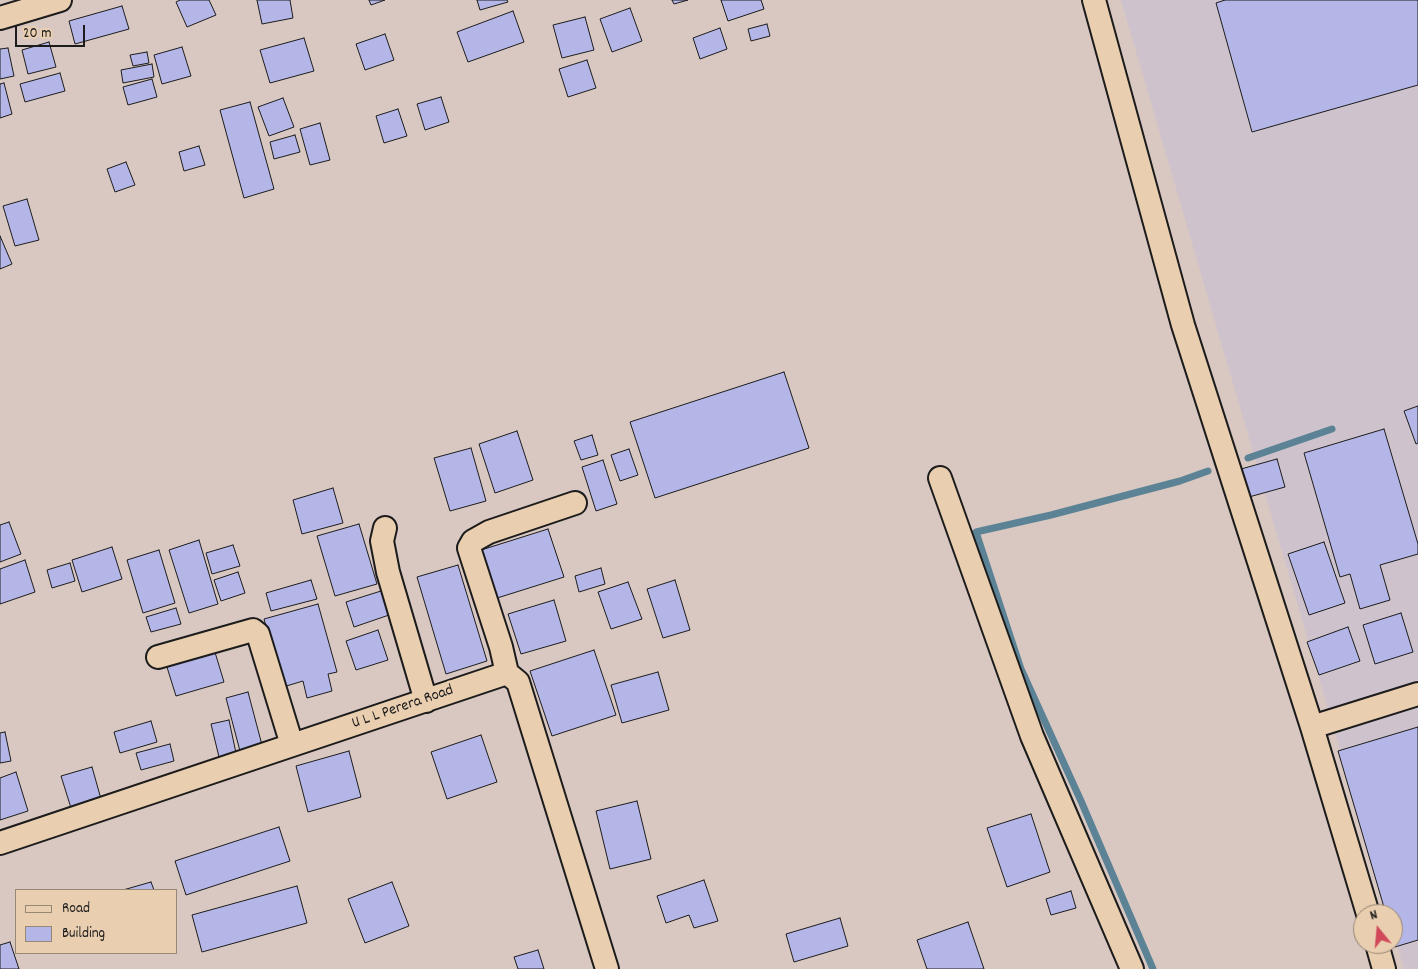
<!DOCTYPE html>
<style>
body{margin:0}
#map{position:relative;width:1418px;height:969px;overflow:hidden;background:#d9c7c1;font-family:Dekko,sans-serif}
canvas{display:block}
.legend{position:absolute;left:15px;top:889px;width:162px;height:65px;box-sizing:border-box;background:#e9ceb0;border:1px solid #978775;margin:0;padding:6px 9px;list-style:none;font-size:15px;color:#1c1c1c}
.legend li{display:flex;align-items:center;gap:10px;height:25px}
.legend b{width:25px;border:1px solid #978775}
.north{position:absolute;left:1353px;top:904px;width:50px;height:50px;box-sizing:border-box;background:#e9ceb0;border:1px solid #978775;border-radius:50%;rotate:343deg;font-size:14px;font-weight:700;line-height:20px;text-align:center;color:#1c1c1c}
.north::after{content:'';display:block;margin:auto;width:18px;height:22px;background:#d1495b;clip-path:polygon(50% 0,100% 100%,50% 72%,0 100%)}
.scale{position:absolute;left:15px;top:25px;width:70px;height:22px;box-sizing:border-box;border:2px solid #1c1c1c;border-top:0;padding-left:6px;font-size:15px;line-height:18px;white-space:nowrap;color:#1c1c1c;-webkit-text-stroke:4px #e9ceb0;paint-order:stroke}
</style>
<div id="map">
<canvas width="1418" height="969"></canvas>
<ul class="legend">
<li><b style="height:6px;background:#e9ceb0"></b>Road</li>
<li><b style="height:14px;background:#b5b6e8"></b>Building</li>
</ul>
<div class="north">N</div>
<div class="scale">20 m</div>
</div>
<script>
const context = document.querySelector('canvas').getContext('2d');
context.lineJoin = 'round';
function fillPath(path, color) {
  context.fillStyle = color;
  context.fill(path, 'evenodd');
}
function toPath(rows) {
  const path = new Path2D();
  for (const r of rows) {
    path.moveTo(r[0], r[1]);
    for (let i = 2; i < r.length; i += 2) path.lineTo(r[i], r[i + 1]);
  }
  return path;
}
function trace(path, color, width, dash) {
  context.strokeStyle = color;
  context.lineWidth = width;
  context.lineCap = dash ? 'butt' : 'round';
  context.setLineDash(dash || []);
  context.stroke(path);
}
function write(font, color, halo, rows, align = 'center') {
  context.font = font + ' Dekko,sans-serif';
  context.lineWidth = 5;
  context.setLineDash([]);
  context.textBaseline = 'middle';
  context.strokeStyle = halo;
  context.fillStyle = color;
  for (const [text, x, y, turn = 0] of rows) {
    context.save();
    context.translate(x, y);
    context.rotate((+turn || 0) * Math.PI / 180);
    context.textAlign = isNaN(turn) ? turn : align;
    if (halo) context.strokeText(text, 0, 0);
    context.fillText(text, 0, 0);
    context.restore();
  }
}
fillPath(toPath([
 [1121,0,1418,0,1418,969,1404,969,1393,931,1393,914,1388,914]
]), '#cec2cd');
trace(toPath([
 [1248,458,1332,429],
 [1153,969,1081,801,1021,669,976,532,1051,515,1180,481,1208,471]
]), '#5b8395', 7);
const building = toPath([
 [180,0,209,0,216,15,187,27,176,2,180,0],
 [257,0,290,0,293,18,262,24,257,0],
 [369,0,385,0,371,5,369,0],
 [477,0,507,0,508,2,480,10,477,0],
 [672,0,688,0,674,4,672,0],
 [721,0,761,0,764,9,728,21,721,0],
 [1225,0,1418,0,1418,85,1252,132,1216,3,1225,0],
 [122,6,129,29,75,44,69,21,122,6],
 [630,8,642,41,612,52,600,19,630,8],
 [513,11,524,42,468,62,457,32,513,11],
 [585,17,594,50,562,58,553,25,585,17],
 [767,24,770,36,751,41,748,29,767,24],
 [720,28,727,49,700,59,693,38,720,28],
 [385,34,394,60,365,70,356,44,385,34],
 [304,38,314,71,270,83,260,50,304,38],
 [49,42,56,67,28,74,22,50,49,42],
 [182,47,191,76,162,84,154,55,182,47],
 [8,48,14,76,0,79,0,49,8,48],
 [147,52,149,63,133,66,130,55,147,52],
 [587,60,596,88,568,97,559,69,587,60],
 [152,64,154,77,123,83,121,70,152,64],
 [60,73,65,91,25,102,20,84,60,73],
 [152,79,157,97,128,105,123,87,152,79],
 [4,83,12,114,0,118,0,84,4,83],
 [441,97,449,122,425,130,417,104,441,97],
 [283,98,294,127,269,136,258,107,283,98],
 [250,102,274,189,244,198,220,110,250,102],
 [398,109,407,136,384,143,376,116,398,109],
 [320,123,330,160,310,165,300,129,320,123],
 [295,135,300,152,274,159,270,142,295,135],
 [199,146,205,165,184,171,179,152,199,146],
 [126,162,135,185,115,192,107,169,126,162],
 [27,199,39,240,15,246,3,206,27,199],
 [0,236,12,264,0,269,0,236],
 [784,372,809,448,655,498,630,422,784,372],
 [1418,406,1418,443,1416,444,1404,411,1418,406],
 [1384,429,1418,544,1418,554,1380,565,1390,600,1360,609,1350,574,1340,577,1304,453,1384,429],
 [517,431,533,480,495,493,479,444,517,431],
 [592,435,598,455,581,460,574,441,592,435],
 [471,448,486,501,450,511,434,458,471,448],
 [629,449,638,475,620,481,611,455,629,449],
 [1277,459,1285,487,1249,497,1241,469,1277,459],
 [603,460,617,504,596,511,582,467,603,460],
 [333,488,343,523,302,534,293,500,333,488],
 [9,522,21,554,0,562,0,525,9,522],
 [359,524,377,584,335,596,317,536,359,524],
 [548,529,564,577,494,599,478,551,548,529],
 [199,540,218,604,189,613,169,550,199,540],
 [1324,542,1345,603,1309,615,1288,554,1324,542],
 [233,545,240,566,212,574,206,553,233,545],
 [112,547,122,579,82,592,72,560,112,547],
 [159,550,175,603,143,613,127,560,159,550],
 [25,560,35,592,0,604,0,569,25,560],
 [70,563,75,581,52,588,47,570,70,563],
 [458,565,487,661,446,674,417,577,458,565],
 [601,568,605,584,579,592,575,576,601,568],
 [238,572,245,593,221,601,214,580,238,572],
 [311,580,317,599,271,611,266,593,311,580],
 [675,580,690,630,663,638,647,589,675,580],
 [628,582,642,619,611,629,598,592,628,582],
 [381,591,389,615,354,627,346,602,381,591],
 [554,600,566,641,521,654,508,614,554,600],
 [318,604,337,672,328,674,332,691,307,698,303,681,283,687,264,619,318,604],
 [176,608,181,624,151,632,146,617,176,608],
 [1401,613,1413,652,1375,664,1363,625,1401,613],
 [1348,627,1360,661,1319,675,1307,642,1348,627],
 [378,630,388,660,356,670,346,641,378,630],
 [214,649,224,682,176,696,166,664,214,649],
 [594,650,616,715,552,736,530,671,594,650],
 [658,672,669,710,622,723,611,685,658,672],
 [248,692,262,745,240,751,226,698,248,692],
 [229,720,236,753,219,757,211,724,229,720],
 [151,721,157,742,120,753,114,732,151,721],
 [1418,727,1418,940,1395,947,1393,939,1393,914,1386,914,1338,751,1418,727],
 [5,732,11,761,0,763,0,733,5,732],
 [481,735,497,782,447,799,431,752,481,735],
 [170,744,174,761,141,770,136,753,170,744],
 [349,751,361,797,308,812,296,766,349,751],
 [92,767,101,799,71,808,61,776,92,767],
 [16,772,28,811,0,820,0,778,16,772],
 [637,801,651,859,610,869,596,811,637,801],
 [1031,814,1050,872,1007,887,987,828,1031,814],
 [279,827,290,861,186,895,175,861,279,827],
 [704,880,718,921,694,928,689,915,666,923,657,896,704,880],
 [151,882,154,890,123,890,151,882],
 [392,882,409,926,365,943,348,899,392,882],
 [297,886,307,923,202,952,192,915,297,886],
 [1071,891,1076,908,1051,915,1046,899,1071,891],
 [840,918,848,946,794,962,786,934,840,918],
 [968,922,984,969,927,969,917,940,968,922],
 [10,942,19,969,0,969,0,945,10,942],
 [538,950,544,969,518,969,514,957,538,950]
]);
fillPath(building, '#b5b6e8');
trace(building, '#1c1c1c', 1);
const minor = toPath([
 [1094,0,1183,325,1312,727,1368,914],
 [0,18,60,0],
 [940,478,1032,736,1132,969],
 [385,528,382,541,388,572,426,701],
 [158,657,253,630,258,634,292,745],
 [507,673,501,647,469,548,473,541,489,532,575,503],
 [1312,727,1418,694],
 [0,843,507,673,518,682,607,969],
 [1377,944,1384,969]
]);
trace(minor, '#1c1c1c', 26);
trace(minor, '#e9ceb0', 22);
write('16px', '#1c1c1c', '#e9ceb0', [
 ["U L L Perera Road",403,708,-19]
]);
</script>
